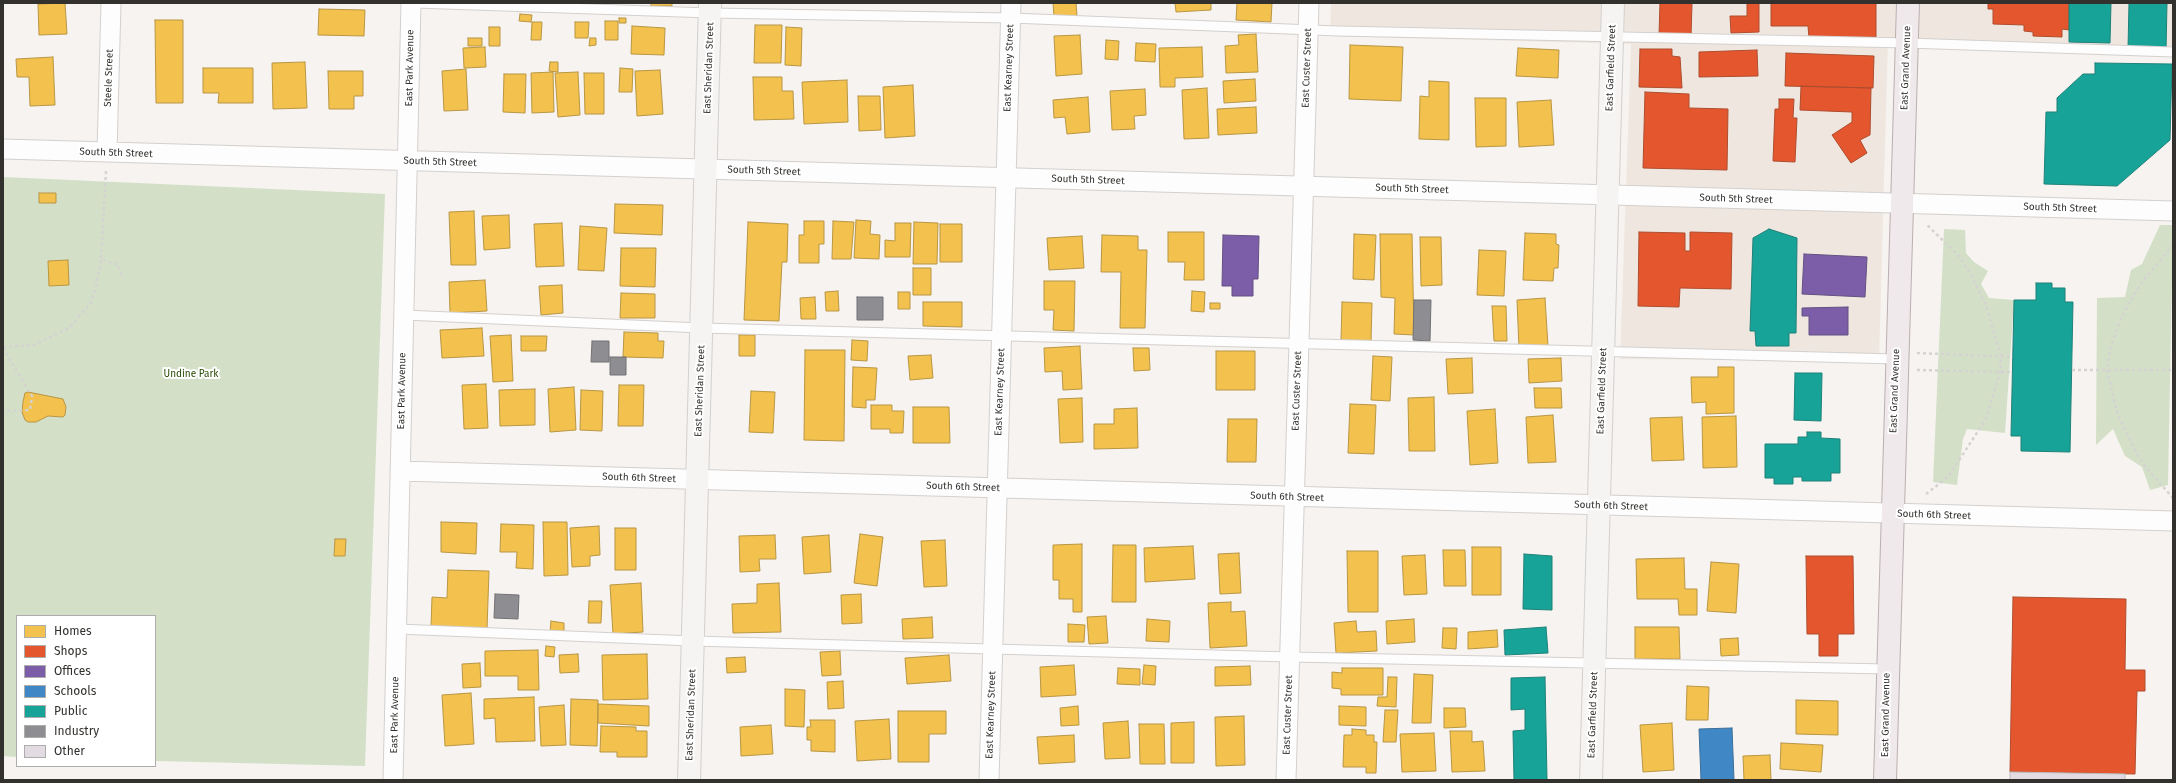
<!DOCTYPE html>
<style>
body{margin:0}
#map{position:relative;width:2176px;height:783px;overflow:hidden;background:#f6f3f0;font-family:"Fira Sans",sans-serif}
canvas{display:block}
.frame{position:absolute;inset:0;border:4px solid #33312e;pointer-events:none}
.legend{position:absolute;left:16px;top:615px;width:140px;height:152px;box-sizing:border-box;background:#fff;border:1px solid #adadab;margin:0;padding:5px 7px;list-style:none;font-size:12px;color:#33312e}
.legend li{display:flex;align-items:center;gap:8px;height:20px}
.legend b{width:20px;border:1px solid #adadab}
</style>
<div id="map">
<canvas width="2176" height="783"></canvas>
<div class="frame"></div>
<ul class="legend">
<li><b style="height:11px;background:#f2c14e"></b>Homes</li>
<li><b style="height:11px;background:#e4572e"></b>Shops</li>
<li><b style="height:11px;background:#7b5ea7"></b>Offices</li>
<li><b style="height:11px;background:#3f88c5"></b>Schools</li>
<li><b style="height:11px;background:#17a398"></b>Public</li>
<li><b style="height:11px;background:#8d8d92"></b>Industry</li>
<li><b style="height:11px;background:#e2dce2"></b>Other</li>
</ul>
</div>
<script>
const context = document.querySelector('canvas').getContext('2d');
context.lineJoin = 'round';
function fillPath(path, color) {
  context.fillStyle = color;
  context.fill(path, 'evenodd');
}
function toPath(rows) {
  const path = new Path2D();
  for (const r of rows) {
    path.moveTo(r[0], r[1]);
    for (let i = 2; i < r.length; i += 2) path.lineTo(r[i], r[i + 1]);
  }
  return path;
}
function trace(path, color, width, dash) {
  context.strokeStyle = color;
  context.lineWidth = width;
  context.lineCap = dash ? 'butt' : 'round';
  context.setLineDash(dash || []);
  context.stroke(path);
}
function write(font, color, halo, rows, align = 'center') {
  context.font = font + ' "Fira Sans",sans-serif';
  context.lineWidth = 4;
  context.setLineDash([]);
  context.textBaseline = 'middle';
  context.strokeStyle = halo;
  context.fillStyle = color;
  for (const [text, x, y, turn = 0] of rows) {
    context.save();
    context.translate(x, y);
    context.rotate((+turn || 0) * Math.PI / 180);
    context.textAlign = isNaN(turn) ? turn : align;
    if (halo) context.strokeText(text, 0, 0);
    context.fillText(text, 0, 0);
    context.restore();
  }
}
fillPath(toPath([
 [1331,3,2173,3,2173,47,1888,39,1879,361,1620,359,1631,44,1330,36]
]), '#efe7df');
fillPath(toPath([
 [3,177,385,194,365,766,155,761,155,616,17,616,17,757,3,756],
 [2160,225,2173,225,2168,485,2150,490,2142,467,2125,456,2113,429,2096,445,2097,298,2125,297,2131,270,2142,264],
 [1944,229,1965,230,1966,253,1974,262,1988,271,1981,284,1989,298,2014,300,2005,433,1967,429,1963,439,1957,485,1933,482]
]), '#d3e0c7');
const homes = toPath([
 [65,3,67,34,39,35,38,4,65,3],
 [651,3,672,3,672,6,651,6,651,3],
 [1053,3,1076,3,1077,16,1054,17,1053,3],
 [1175,3,1211,3,1211,10,1176,12,1175,3],
 [1237,3,1272,3,1271,22,1236,20,1237,3],
 [319,9,365,10,364,36,318,35,319,9],
 [520,14,532,15,531,22,519,21,520,14],
 [619,18,626,18,626,23,619,23,619,18],
 [155,20,183,20,183,103,156,103,155,20],
 [605,21,618,21,618,40,605,40,605,21],
 [532,22,542,22,541,40,531,40,532,22],
 [575,22,589,22,588,38,575,38,575,22],
 [755,25,782,25,781,63,754,63,755,25],
 [632,26,665,28,664,55,631,54,632,26],
 [489,27,500,27,500,46,489,46,489,27],
 [786,27,802,28,801,66,785,65,786,27],
 [1256,34,1258,72,1226,73,1225,46,1239,45,1238,35,1256,34],
 [1080,35,1082,74,1056,76,1054,36,1080,35],
 [468,38,482,38,482,46,468,46,468,38],
 [590,38,596,38,596,45,589,46,590,38],
 [1106,40,1119,41,1118,60,1105,59,1106,40],
 [1136,43,1156,44,1155,62,1135,61,1136,43],
 [1350,45,1403,47,1401,101,1349,99,1350,45],
 [485,47,486,67,464,68,463,48,485,47],
 [1202,47,1203,77,1175,78,1175,87,1160,87,1159,48,1202,47],
 [1518,48,1559,50,1558,78,1516,76,1518,48],
 [53,57,55,105,30,106,29,77,17,77,16,59,53,57],
 [305,62,307,108,273,109,272,63,305,62],
 [550,62,558,62,558,72,549,71,550,62],
 [203,68,253,68,253,103,218,103,219,93,203,93,203,68],
 [620,68,633,69,632,92,619,92,620,68],
 [466,69,468,110,444,111,442,71,466,69],
 [660,70,663,114,637,116,635,71,660,70],
 [328,71,363,71,363,96,354,96,354,109,329,109,328,71],
 [553,72,554,112,532,113,531,73,553,72],
 [578,72,580,115,558,117,555,73,578,72],
 [584,73,604,73,604,114,585,114,584,73],
 [504,74,526,74,525,113,503,112,504,74],
 [753,77,782,77,782,91,793,91,794,119,754,120,753,77],
 [1255,79,1256,101,1224,103,1223,81,1255,79],
 [847,80,848,122,804,124,802,82,847,80],
 [1429,81,1449,82,1449,140,1419,139,1420,96,1429,97,1429,81],
 [913,85,915,136,885,138,883,87,913,85],
 [1207,88,1209,138,1184,139,1182,90,1207,88],
 [1145,89,1146,115,1134,116,1135,129,1112,130,1110,91,1145,89],
 [858,96,880,96,881,130,859,131,858,96],
 [1088,97,1090,132,1067,134,1065,117,1054,118,1053,100,1088,97],
 [1475,98,1506,98,1506,146,1476,147,1475,98],
 [1551,100,1554,145,1519,147,1517,102,1551,100],
 [1256,107,1257,133,1218,135,1217,109,1256,107],
 [39,193,56,193,56,203,39,203,39,193],
 [615,204,663,205,662,235,614,233,615,204],
 [474,211,476,265,451,265,449,212,474,211],
 [509,215,510,248,484,250,482,216,509,215],
 [856,220,871,221,870,234,880,235,879,259,854,258,856,220],
 [804,221,824,221,824,244,819,244,819,263,799,263,799,235,804,235,804,221],
 [833,221,854,222,851,259,832,259,833,221],
 [748,222,788,224,787,262,782,262,779,321,744,320,748,222],
 [914,222,938,223,937,264,913,264,914,222],
 [562,223,564,266,536,267,534,224,562,223],
 [895,223,911,223,910,257,885,257,885,240,895,241,895,223],
 [940,224,962,224,962,262,940,262,940,224],
 [580,226,607,228,604,271,578,270,580,226],
 [1168,232,1204,232,1204,280,1184,280,1185,262,1168,262,1168,232],
 [1525,233,1556,234,1556,244,1559,245,1558,268,1554,268,1553,281,1523,280,1525,233],
 [1354,234,1376,235,1374,280,1353,279,1354,234],
 [1380,234,1412,234,1414,335,1394,334,1395,298,1381,297,1380,234],
 [1102,235,1138,236,1138,250,1147,250,1145,328,1120,328,1121,272,1101,272,1102,235],
 [1082,236,1084,268,1049,270,1047,238,1082,236],
 [1420,237,1441,237,1442,285,1421,286,1420,237],
 [621,248,656,248,655,287,620,286,621,248],
 [1479,250,1506,251,1504,296,1477,295,1479,250],
 [68,260,69,285,49,286,48,261,68,260],
 [913,268,931,268,931,295,913,295,913,268],
 [485,280,487,311,450,313,449,282,485,280],
 [1044,281,1075,281,1074,331,1053,330,1054,310,1044,310,1044,281],
 [562,285,563,313,541,315,539,286,562,285],
 [838,291,839,311,826,311,825,292,838,291],
 [1192,291,1205,292,1204,312,1191,311,1192,291],
 [898,292,910,292,910,309,898,309,898,292],
 [621,293,655,294,655,318,620,318,621,293],
 [815,297,816,319,801,319,800,298,815,297],
 [1545,298,1548,346,1519,348,1517,300,1545,298],
 [923,302,962,302,962,327,923,326,923,302],
 [1342,302,1372,303,1371,342,1341,341,1342,302],
 [1210,303,1220,303,1220,309,1210,309,1210,303],
 [1492,306,1506,306,1507,341,1494,341,1492,306],
 [482,328,484,356,442,358,440,330,482,328],
 [624,332,658,333,658,341,664,341,663,358,623,357,624,332],
 [511,335,513,381,493,382,490,336,511,335],
 [739,335,755,335,755,356,739,356,739,335],
 [521,336,547,336,546,351,521,351,521,336],
 [852,340,868,341,867,361,851,360,852,340],
 [1080,346,1082,389,1063,390,1062,371,1045,372,1044,348,1080,346],
 [1133,348,1149,348,1150,370,1134,371,1133,348],
 [805,350,845,350,844,441,804,440,805,350],
 [1216,351,1255,351,1255,390,1216,390,1216,351],
 [931,355,933,378,910,380,908,356,931,355],
 [1373,356,1392,357,1390,401,1371,400,1373,356],
 [1472,358,1473,393,1448,394,1446,359,1472,358],
 [1561,358,1562,381,1529,383,1528,359,1561,358],
 [853,367,877,368,875,400,866,400,866,408,852,407,853,367],
 [1718,367,1734,367,1734,413,1706,414,1706,402,1692,403,1691,377,1718,377,1718,367],
 [486,384,488,428,464,429,462,385,486,384],
 [619,385,644,385,643,426,618,426,619,385],
 [574,387,576,430,550,432,548,389,574,387],
 [1534,388,1561,388,1562,408,1535,408,1534,388],
 [535,389,535,425,500,426,499,390,535,389],
 [581,390,603,391,602,431,580,430,581,390],
 [751,391,775,392,773,433,749,432,751,391],
 [28,392,63,399,66,407,65,415,63,417,48,416,36,422,28,422,25,420,22,412,23,402,25,393,28,392],
 [1434,397,1435,451,1409,451,1408,398,1434,397],
 [1082,398,1083,442,1060,443,1058,399,1082,398],
 [1350,404,1376,405,1374,454,1348,453,1350,404],
 [871,405,892,405,892,411,904,411,903,433,890,433,890,429,871,429,871,405],
 [913,407,949,407,950,443,913,443,913,407],
 [1137,408,1138,448,1094,449,1094,424,1114,424,1114,409,1137,408],
 [1495,409,1498,463,1470,465,1467,411,1495,409],
 [1553,415,1556,462,1528,463,1526,417,1553,415],
 [1736,416,1737,467,1703,468,1702,417,1736,416],
 [1682,417,1684,460,1652,461,1650,418,1682,417],
 [1228,419,1257,419,1256,462,1227,462,1228,419],
 [441,522,477,523,476,554,441,552,441,522],
 [543,522,567,522,568,575,544,576,543,522],
 [501,524,534,525,533,569,516,568,517,552,500,552,501,524],
 [599,526,600,555,590,556,590,566,572,567,570,528,599,526],
 [615,528,636,528,636,570,615,570,615,528],
 [860,534,883,537,877,586,854,583,860,534],
 [775,535,776,559,759,559,760,571,740,572,739,536,775,535],
 [829,535,831,572,804,574,802,537,829,535],
 [335,539,346,539,345,556,334,556,335,539],
 [945,540,947,586,924,587,921,541,945,540],
 [1082,544,1082,612,1073,612,1073,599,1059,599,1059,580,1053,580,1053,545,1082,544],
 [1113,545,1136,545,1136,602,1112,602,1113,545],
 [1193,546,1195,579,1145,582,1144,548,1193,546],
 [1472,547,1501,547,1501,595,1472,595,1472,547],
 [1443,550,1465,550,1466,586,1444,586,1443,550],
 [1347,551,1378,551,1378,612,1348,612,1347,551],
 [1239,553,1241,593,1220,594,1218,554,1239,553],
 [1425,555,1427,594,1404,595,1402,556,1425,555],
 [1684,558,1685,589,1697,589,1697,615,1679,615,1678,599,1637,599,1636,559,1684,558],
 [1711,562,1739,564,1736,613,1707,611,1711,562],
 [448,570,489,571,487,629,431,627,432,597,447,598,448,570],
 [641,583,643,632,613,634,610,585,641,583],
 [779,583,781,632,733,633,732,604,757,603,757,584,779,583],
 [861,594,862,623,842,624,841,595,861,594],
 [589,601,602,601,601,623,588,623,589,601],
 [1231,602,1231,612,1245,611,1247,646,1210,648,1208,603,1231,602],
 [1106,616,1108,643,1089,644,1087,617,1106,616],
 [932,617,933,638,903,639,902,619,932,617],
 [1147,619,1170,621,1169,642,1146,641,1147,619],
 [1414,619,1415,642,1387,644,1386,621,1414,619],
 [551,621,564,623,564,633,550,632,551,621],
 [1356,621,1357,632,1376,631,1377,651,1336,653,1334,623,1356,621],
 [1068,624,1085,625,1084,642,1068,642,1068,624],
 [1635,627,1679,627,1680,659,1635,659,1635,627],
 [1443,628,1457,628,1456,649,1442,648,1443,628],
 [1497,630,1498,647,1468,649,1468,632,1497,630],
 [1738,638,1739,655,1721,656,1720,639,1738,638],
 [546,646,555,647,554,657,545,656,546,646],
 [538,650,539,690,518,690,518,676,485,676,485,651,538,650],
 [840,651,841,675,822,676,820,652,840,651],
 [578,654,579,672,560,673,559,655,578,654],
 [647,654,648,699,603,700,602,655,647,654],
 [949,655,951,681,907,684,905,658,949,655],
 [745,657,746,672,727,673,726,658,745,657],
 [480,663,481,687,463,688,462,664,480,663],
 [1074,665,1076,695,1041,697,1040,667,1074,665],
 [1144,665,1156,666,1155,685,1142,684,1144,665],
 [1250,666,1251,685,1215,686,1215,667,1250,666],
 [1118,668,1140,669,1140,685,1117,684,1118,668],
 [1342,668,1383,668,1383,695,1341,695,1341,689,1332,688,1332,672,1342,673,1342,668],
 [1414,674,1433,675,1431,723,1412,723,1414,674],
 [1388,677,1397,677,1396,707,1377,706,1378,697,1387,697,1388,677],
 [843,681,844,708,828,709,827,682,843,681],
 [1687,686,1709,687,1708,720,1686,720,1687,686],
 [785,689,805,690,804,727,785,726,785,689],
 [471,693,474,744,445,746,442,695,471,693],
 [534,697,535,741,496,742,495,718,484,719,484,699,534,697],
 [571,699,598,700,597,746,570,745,571,699],
 [1796,700,1838,701,1838,735,1796,734,1796,700],
 [598,704,649,706,649,726,598,723,598,704],
 [564,705,566,745,541,746,539,707,564,705],
 [1078,706,1079,725,1061,726,1060,708,1078,706],
 [1339,706,1366,707,1366,726,1339,725,1339,706],
 [1444,708,1465,708,1466,727,1444,728,1444,708],
 [1385,710,1398,710,1396,742,1383,742,1385,710],
 [898,711,946,711,946,734,929,734,929,762,898,762,898,711],
 [1244,716,1245,765,1216,766,1215,717,1244,716],
 [889,719,891,759,857,761,855,721,889,719],
 [810,720,835,720,835,752,811,751,811,740,807,740,807,727,811,727,810,720],
 [1128,721,1130,758,1105,759,1103,723,1128,721],
 [1194,722,1194,763,1171,763,1171,723,1194,722],
 [1672,723,1674,770,1643,772,1640,725,1672,723],
 [1139,724,1164,724,1165,764,1140,764,1139,724],
 [771,725,773,754,741,756,740,727,771,725],
 [601,726,636,727,636,731,647,731,647,757,617,757,617,752,600,752,601,726],
 [1352,729,1366,730,1366,735,1374,735,1374,742,1377,742,1376,773,1366,773,1366,767,1343,767,1344,735,1352,735,1352,729],
 [1450,731,1472,731,1472,742,1483,741,1485,771,1452,772,1450,731],
 [1434,733,1436,771,1402,772,1400,734,1434,733],
 [1074,735,1075,762,1039,764,1037,737,1074,735],
 [1781,743,1823,745,1821,772,1780,769,1781,743],
 [1770,755,1771,780,1744,780,1743,756,1770,755]
]);
fillPath(homes, '#f2c14e');
trace(homes, '#b99644', 1);
const shops = toPath([
 [1660,3,1692,3,1691,37,1659,36,1660,3],
 [1747,3,1759,3,1759,32,1731,33,1730,16,1747,16,1747,3],
 [1771,3,1876,3,1876,37,1809,38,1808,26,1771,26,1771,3],
 [1988,3,2069,3,2069,30,2062,29,2062,37,2033,36,2033,32,2024,31,2024,25,1993,24,1993,9,1988,9,1988,3],
 [1640,49,1672,49,1672,56,1680,57,1682,88,1639,87,1640,49],
 [1757,50,1758,76,1699,77,1699,52,1757,50],
 [1786,53,1874,56,1873,88,1785,86,1786,53],
 [1801,86,1871,88,1870,135,1860,140,1867,153,1851,163,1832,135,1852,122,1852,112,1800,110,1801,86],
 [1645,92,1689,94,1689,108,1728,109,1727,170,1643,168,1645,92],
 [1779,99,1794,99,1793,118,1797,118,1795,162,1773,161,1775,109,1779,109,1779,99],
 [1639,232,1685,233,1685,251,1690,251,1690,232,1732,233,1731,289,1680,288,1679,307,1638,306,1639,232],
 [1806,556,1853,556,1854,634,1838,634,1838,656,1819,656,1819,634,1807,634,1806,556],
 [2013,597,2126,599,2125,670,2145,670,2145,691,2137,691,2135,774,2010,772,2013,597]
]);
fillPath(shops, '#e4572e');
trace(shops, '#af4c2e', 1);
const offices = toPath([
 [1223,235,1259,236,1258,279,1253,279,1253,296,1232,296,1232,286,1222,286,1223,235],
 [1804,254,1867,257,1865,297,1802,294,1804,254],
 [1848,307,1848,335,1809,335,1809,316,1802,316,1802,308,1848,307]
]);
fillPath(offices, '#7b5ea7');
trace(offices, '#655083', 1);
const schools = toPath([
 [1732,728,1734,780,1701,780,1699,729,1732,728]
]);
fillPath(schools, '#3f88c5');
trace(schools, '#3b6e98', 1);
const public = toPath([
 [2069,3,2111,3,2110,43,2069,42,2069,3],
 [2129,3,2167,3,2166,50,2128,49,2129,3],
 [2095,63,2172,64,2170,140,2117,186,2044,184,2046,112,2057,112,2057,98,2083,74,2095,74,2095,63],
 [1769,229,1797,238,1796,333,1789,333,1789,346,1756,346,1755,331,1750,331,1753,238,1769,229],
 [2036,283,2052,283,2052,288,2065,288,2065,302,2073,302,2070,452,2021,451,2021,436,2011,436,2014,300,2036,300,2036,283],
 [1795,373,1822,373,1821,421,1794,420,1795,373],
 [1807,432,1821,432,1821,438,1840,439,1840,473,1831,473,1831,481,1802,481,1802,477,1793,477,1793,484,1774,484,1774,478,1765,478,1765,444,1798,444,1798,437,1807,437,1807,432],
 [1524,554,1552,556,1552,610,1523,609,1524,554],
 [1546,627,1548,653,1505,655,1504,630,1546,627],
 [1545,677,1547,780,1514,780,1513,731,1525,730,1525,709,1511,710,1511,678,1545,677]
]);
fillPath(public, '#17a398');
trace(public, '#1f8178', 1);
const industry = toPath([
 [857,297,883,297,883,320,857,320,857,297],
 [1414,300,1431,300,1430,341,1413,340,1414,300],
 [592,341,609,341,609,362,591,362,592,341],
 [610,357,626,357,626,375,610,375,610,357],
 [495,594,519,595,518,619,494,618,495,594]
]);
fillPath(industry, '#8d8d92');
trace(industry, '#727174', 1);
const building = toPath([
 [2010,772,2125,774,2125,780,2010,780,2010,772]
]);
fillPath(building, '#e2dce2');
trace(building, '#bdbbbb', 1);
const lane = toPath([
 [415,3,710,13,1011,18,1338,31,1907,43,2173,52],
 [404,315,701,328,1896,359],
 [397,629,693,641,1290,657,1888,669]
]);
const street = toPath([
 [3,149,2173,211],
 [107,152,111,3],
 [400,471,2173,521],
 [393,780,411,3],
 [989,780,1011,3],
 [1286,780,1309,3]
]);
const secondary = toPath([
 [689,780,710,3],
 [1591,780,1613,3]
]);
const primary = toPath([
 [1885,780,1908,3]
]);
trace(lane, '#d3d0ce', 11);
trace(street, '#d3d0ce', 21);
trace(secondary, '#d3d0ce', 24);
trace(primary, '#baafb1', 24);
trace(toPath([
 [106,171,101,259,118,265,123,279],
 [2173,245,2143,281,2130,301,2119,323,2111,346,2107,370,2118,415,2138,456,2149,471,2173,498],
 [3,347,34,345,69,328,90,304,96,287,101,259],
 [3,348,32,396,30,410,3,411],
 [1917,353,2013,357],
 [1917,370,2012,372],
 [2072,370,2173,370],
 [1926,494,1948,477,1986,419,2000,372,2001,356,1986,306,1973,279,1960,257,1926,224]
]), '#d4d3d1', 2.5, [3, 3]);
trace(lane, '#fefdfd', 9);
trace(street, '#fefdfd', 19);
trace(secondary, '#f6f3f3', 22);
trace(primary, '#efe9eb', 22);
write('10px', '#33312e', '#fff', [
 ["East Park Avenue",410,68,-89],
 ["East Sheridan Street",709,68,-88],
 ["East Kearney Street",1009,68,-88],
 ["East Custer Street",1307,68,-88],
 ["East Garfield Street",1611,68,-88],
 ["East Grand Avenue",1906,68,-88],
 ["Steele Street",109,78,-88],
 ["South 5th Street",116,153,2],
 ["South 5th Street",440,162,2],
 ["South 5th Street",764,171,2],
 ["South 5th Street",1088,180,2],
 ["South 5th Street",1412,189,2],
 ["South 5th Street",1736,199,2],
 ["South 5th Street",2060,208,2],
 ["East Park Avenue",402,391,-89],
 ["East Sheridan Street",700,391,-88],
 ["East Custer Street",1297,391,-88],
 ["East Garfield Street",1602,391,-88],
 ["East Grand Avenue",1895,391,-88],
 ["East Kearney Street",1000,392,-88],
 ["South 6th Street",639,478,2],
 ["South 6th Street",963,487,2],
 ["South 6th Street",1287,497,2],
 ["South 6th Street",1611,506,2],
 ["South 6th Street",1934,515,2],
 ["East Park Avenue",395,715,-89],
 ["East Sheridan Street",691,715,-88],
 ["East Kearney Street",991,715,-88],
 ["East Custer Street",1288,715,-88],
 ["East Garfield Street",1593,715,-88],
 ["East Grand Avenue",1886,715,-89]
]);
write('10px', '#264a01', '#fff', [
 ["Undine Park",191,374]
]);
</script>
